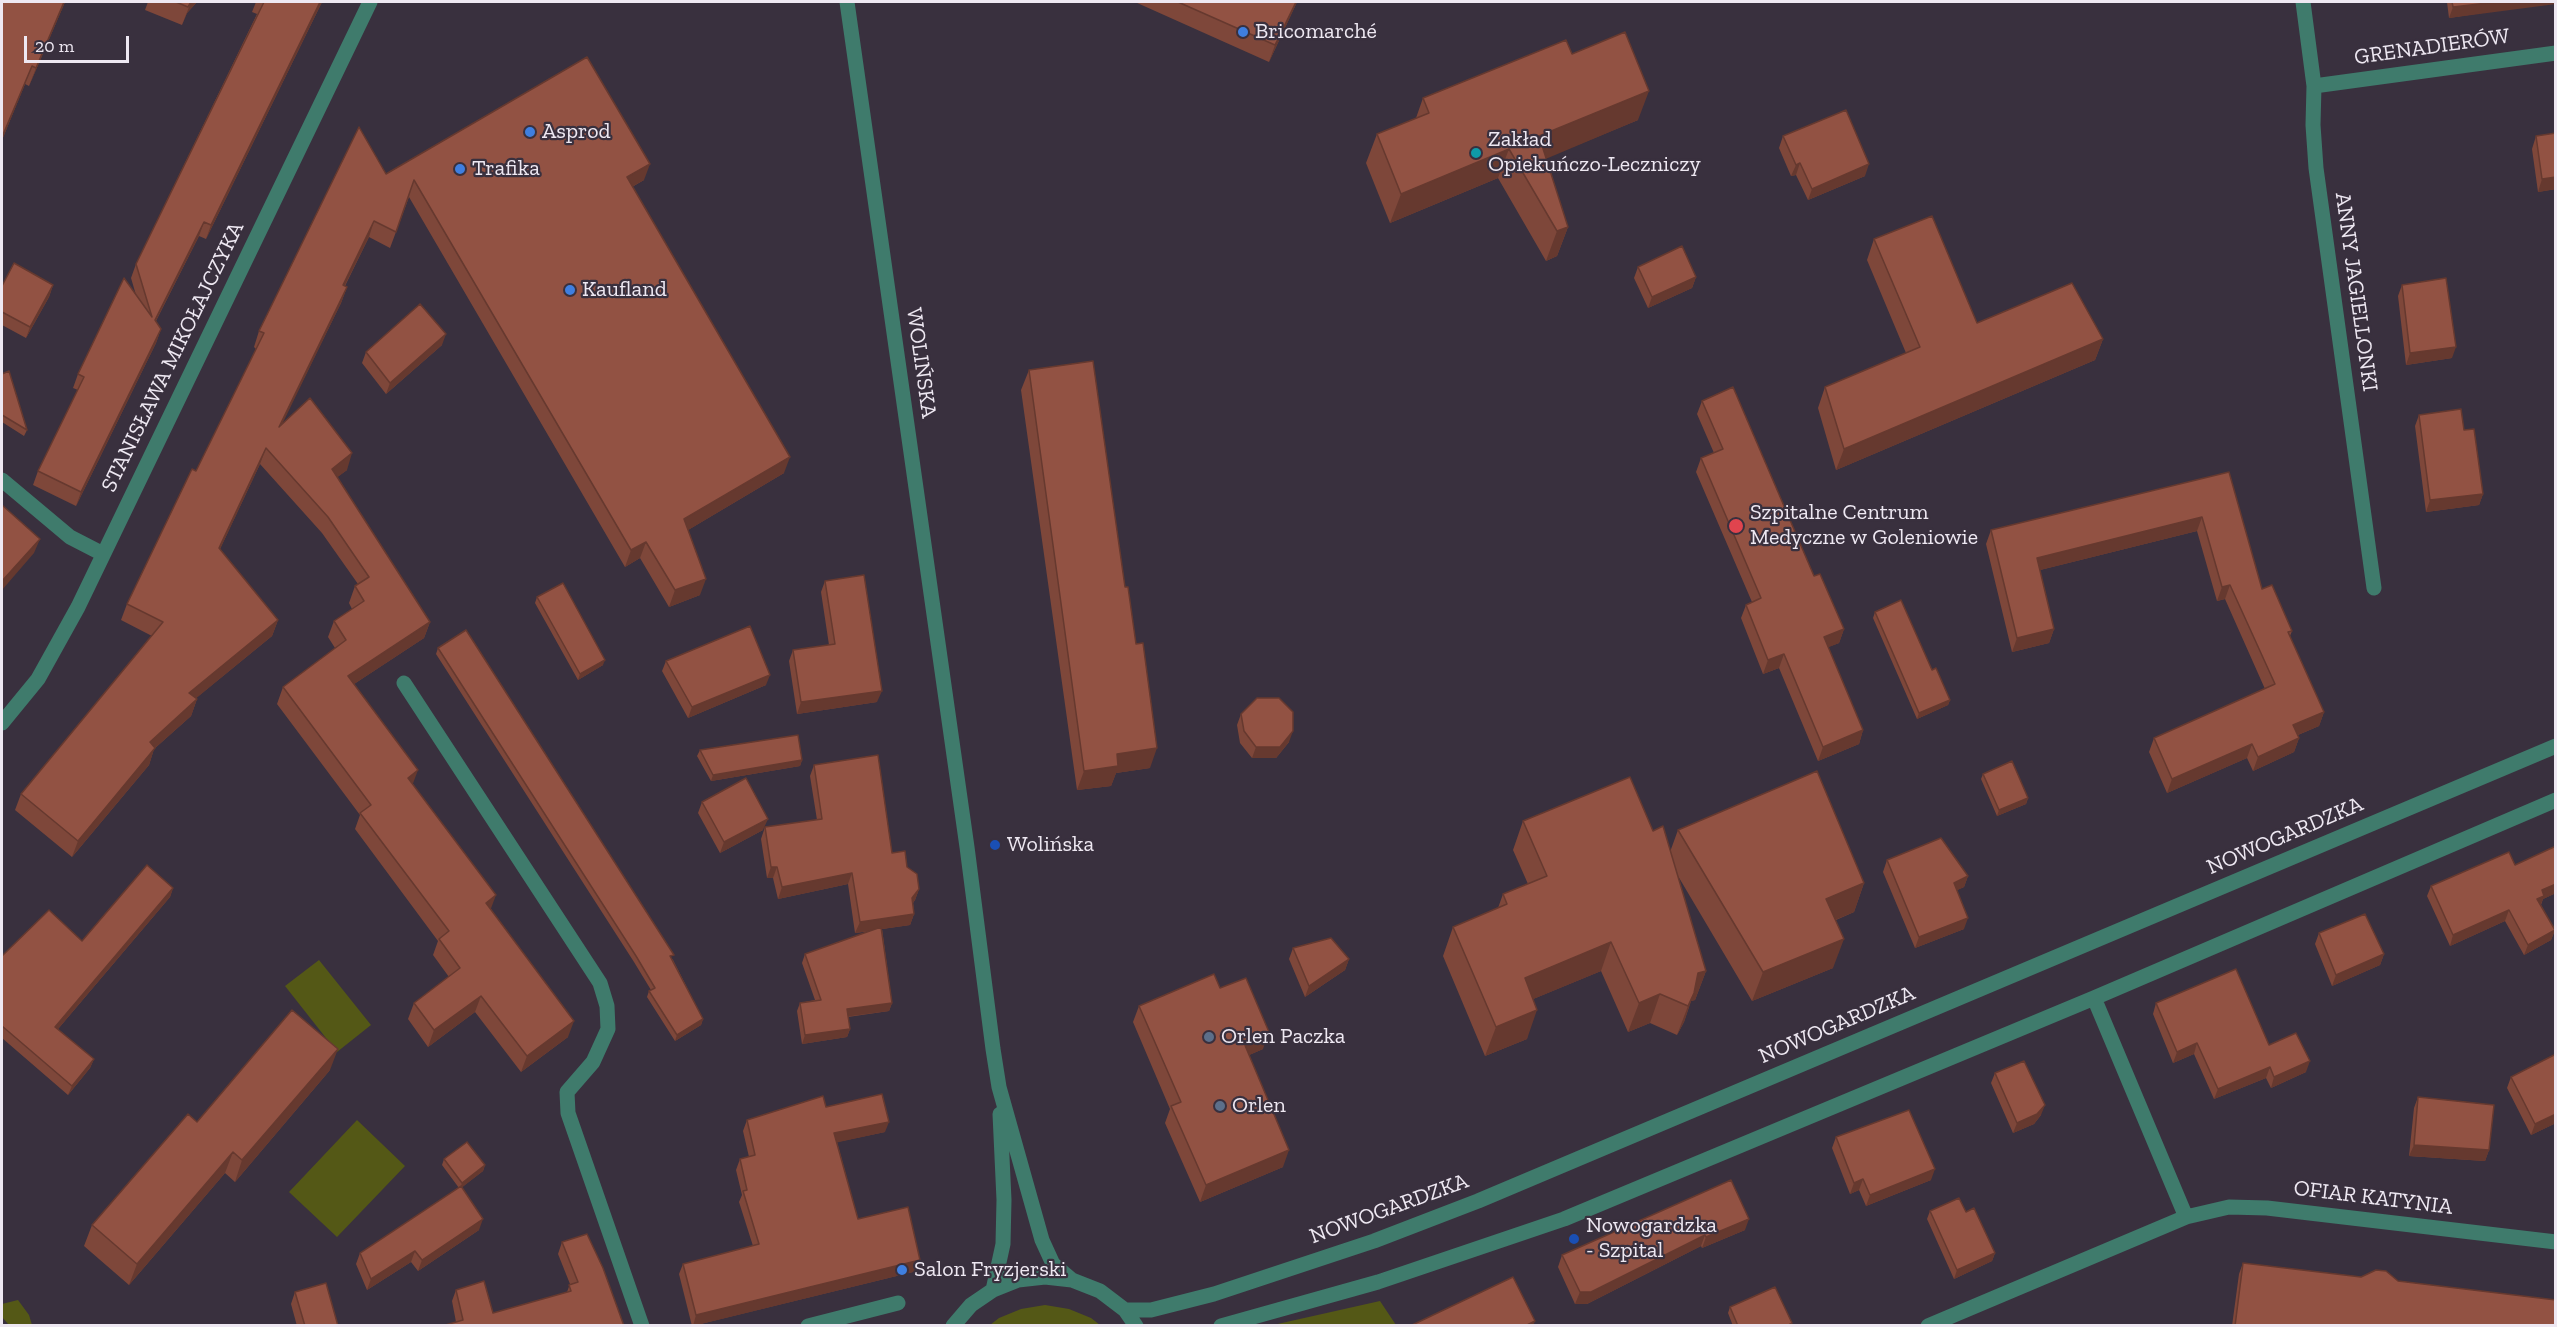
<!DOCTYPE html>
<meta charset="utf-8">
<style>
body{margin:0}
#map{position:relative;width:2557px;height:1327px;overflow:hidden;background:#39303e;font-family:"Zilla Slab",serif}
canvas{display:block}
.frame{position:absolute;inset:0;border:3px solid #eee8f2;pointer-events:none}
.scale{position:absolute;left:24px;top:36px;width:105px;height:27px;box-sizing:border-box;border:3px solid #eee8f2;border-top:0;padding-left:8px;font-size:18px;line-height:21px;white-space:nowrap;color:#eee8f2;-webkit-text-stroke:4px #39303e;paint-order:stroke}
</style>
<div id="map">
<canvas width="2557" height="1327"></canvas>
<div class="frame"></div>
<div class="scale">20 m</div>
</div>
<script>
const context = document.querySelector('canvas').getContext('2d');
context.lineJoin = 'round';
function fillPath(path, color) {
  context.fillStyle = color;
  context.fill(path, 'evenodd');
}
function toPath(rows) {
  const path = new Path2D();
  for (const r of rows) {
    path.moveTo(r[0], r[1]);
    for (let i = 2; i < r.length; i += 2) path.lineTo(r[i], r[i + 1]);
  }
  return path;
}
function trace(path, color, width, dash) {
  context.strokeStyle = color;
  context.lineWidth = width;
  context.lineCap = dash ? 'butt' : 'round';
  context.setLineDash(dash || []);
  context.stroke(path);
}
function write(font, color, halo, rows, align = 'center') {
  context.font = font + ' "Zilla Slab",serif';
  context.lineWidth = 4.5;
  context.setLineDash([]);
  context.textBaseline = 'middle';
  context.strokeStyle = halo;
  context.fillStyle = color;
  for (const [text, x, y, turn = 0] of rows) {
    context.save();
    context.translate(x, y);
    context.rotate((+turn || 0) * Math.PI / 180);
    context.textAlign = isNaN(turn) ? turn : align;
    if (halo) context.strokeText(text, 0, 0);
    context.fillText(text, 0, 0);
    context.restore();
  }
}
fillPath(toPath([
 [319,960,371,1025,337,1052,285,986],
 [357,1120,405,1166,337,1237,289,1192],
 [18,1300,29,1315,32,1325,9,1325,2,1317,2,1304],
 [1380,1301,1396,1325,1273,1325],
 [1045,1305,1069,1309,1091,1318,1100,1325,990,1325,999,1318,1021,1309]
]), '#545816');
trace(toPath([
 [847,2,967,847,993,1049,999,1087,1042,1240,1053,1264,1072,1280],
 [2303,2,2314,86,2313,125,2316,168,2374,588],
 [2314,86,2556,53],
 [2,480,70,537,103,554],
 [404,683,600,983,607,1006,608,1029,593,1062,567,1092,568,1113,642,1326],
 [2,723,38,679,78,607,370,2],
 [2094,998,2186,1217],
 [993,1290,1003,1244,1004,1200,1000,1114],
 [1125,1310,1151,1310,1214,1294,1374,1241,1478,1201,2556,746],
 [808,1326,898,1303],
 [953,1326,971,1305,993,1290,1018,1280,1045,1277,1072,1280,1100,1291,1125,1310,1136,1326],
 [1221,1326,1378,1282,1564,1219,2094,998,2556,800],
 [1928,1326,2186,1217,2229,1207,2267,1208,2556,1242]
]), '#3f7b6c', 15);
fillPath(toPath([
 [2,2,65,2,29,86,25,84,2,140],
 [148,2,197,2,187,13,182,25,145,10],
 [256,2,322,2,206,239,199,236,156,321,161,329,156,343,76,506,33,485,38,471,78,390,73,388,78,374,136,295,131,278,136,264,257,14,252,12],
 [1135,2,1297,2,1269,62],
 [2447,2,2556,2,2449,18],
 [1572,54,1638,120,1546,158,1568,227,1557,256,1546,261,1498,178,1390,223,1366,163,1377,134,1416,118,1423,98],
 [1783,136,1865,176,1808,200,1796,175,1791,176,1779,148],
 [2536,136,2556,189,2538,192,2532,149],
 [386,174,644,180,632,187,784,473,688,530,700,595,669,607,640,558,625,567,409,197,390,248,369,237,345,286,347,287,341,303,282,423,347,470,337,477,430,622,424,638,354,684,413,784,491,909,568,1037,521,1072,475,1012,428,1047,408,1019,414,1003,449,977,433,955,438,941,355,829,360,815,277,704,283,687,335,648,328,637,334,621,352,609,349,603,355,586,358,584,322,533,260,464,220,549,278,620,272,636,196,698,197,699,191,716,154,749,149,765,72,857,15,810,21,794,152,636,121,620,127,604,196,471,256,349,254,347,259,331],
 [1874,239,1977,323,2103,339,2095,360,1836,470,1818,408,1825,387,1906,353,1867,260],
 [1638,267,1696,277,1692,288,1648,308,1634,278],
 [53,285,49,297,26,338,2,325,2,286],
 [2402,285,2452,358,2406,365,2398,296],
 [442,345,386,394,362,363,366,352],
 [1029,370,1125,587,1136,644,1150,768,1116,773,1111,786,1077,790,1021,390],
 [2,374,27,430,24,436,2,422],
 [1702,401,1814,576,1844,629,1839,643,1828,647,1863,730,1859,744,1818,761,1779,668,1763,674,1741,618,1746,605,1752,602,1696,472,1701,458,1714,453,1697,414],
 [2419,415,2464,430,2483,494,2479,505,2426,512,2415,426],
 [2229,472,2262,589,2292,631,2290,636,2324,712,2319,726,2298,735,2299,738,2294,752,2253,771,2247,758,2167,793,2149,752,2154,738,2265,689,2225,599,2217,601,2197,531,2040,570,2054,629,2049,643,2012,652,1986,544,1991,530],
 [825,581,877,702,797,714,789,661,793,650,829,645,821,592],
 [537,597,603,665,578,680,535,603],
 [1875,612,1932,670,1950,700,1948,705,1917,719,1873,618],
 [438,648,673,960,703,1019,701,1025,675,1041,647,997,649,991,651,990,634,962,436,654],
 [666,661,766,685,688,718,662,671],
 [1241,714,1289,742,1276,758,1252,758,1240,743,1237,725],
 [700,750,802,760,800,766,711,781,697,756],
 [814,765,892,853,907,867,919,889,915,900,913,903,914,914,910,925,882,929,892,1003,889,1011,848,1017,850,1029,847,1037,802,1044,797,1011,800,1003,815,1000,802,963,805,954,871,931,855,933,848,884,778,899,773,878,767,878,761,839,765,827,817,820,810,776],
 [1983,774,2028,798,2026,804,1997,816,1981,779],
 [702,802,763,830,720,853,698,813],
 [1523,821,1653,831,1670,852,1678,830,1864,883,1854,912,1836,920,1833,968,1752,1001,1678,876,1706,971,1695,1000,1691,1001,1684,1022,1677,1035,1650,1023,1628,1032,1601,971,1533,999,1527,1039,1485,1056,1443,956,1453,927,1498,908,1503,894,1528,884,1513,850],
 [2556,846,2556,893,2543,899,2541,905,2555,930,2551,940,2524,955,2505,921,2450,946,2427,896,2431,886,2515,865],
 [1887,860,1968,876,1964,887,1957,890,1964,929,1915,948,1883,872],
 [173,888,170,897,58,1029,94,1059,90,1068,68,1095,2,1038,2,956,82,941],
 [2319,933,2384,954,2380,965,2332,986,2315,944],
 [1293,948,1349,959,1345,970,1305,997,1289,959],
 [1220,988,1263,1049,1249,1055,1283,1167,1200,1202,1165,1123,1170,1109,1133,1022,1139,1006],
 [2156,1003,2269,1045,2306,1072,2271,1088,2266,1078,2214,1099,2194,1054,2173,1063,2153,1014],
 [2556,1054,2556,1123,2531,1135,2507,1088,2511,1077],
 [330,1070,235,1182,225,1173,129,1285,84,1246,92,1225,197,1122],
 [1995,1073,2041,1115,2034,1124,2013,1133,1991,1083],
 [2418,1097,2489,1150,2485,1161,2409,1156,2414,1108],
 [826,1107,885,1132,837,1142,858,1219,920,1260,917,1271,692,1326,679,1274,683,1264,753,1246,739,1202,742,1195,736,1170,740,1159,749,1157,743,1131,747,1120],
 [1836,1137,1931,1180,1866,1206,1859,1190,1850,1194,1832,1148],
 [444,1159,485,1165,483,1171,462,1187,479,1230,418,1271,411,1262,367,1290,356,1264,360,1253,459,1188,442,1165],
 [1731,1180,1745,1230,1702,1248,1701,1246,1587,1304,1575,1304,1558,1267,1562,1255],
 [1930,1211,1966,1212,1995,1253,1992,1261,1954,1279,1927,1219],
 [562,1242,624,1326,456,1322,452,1301,456,1290,493,1313,567,1292,570,1284,558,1254],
 [2243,1263,2398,1281,2556,1326,2232,1326,2239,1274],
 [295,1292,338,1326,297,1326,291,1304],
 [1730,1307,1791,1326,1733,1326,1728,1313]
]), '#7e473a');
fillPath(toPath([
 [64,2,65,2,29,86,36,68],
 [191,2,197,2,187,13,182,25],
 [320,2,322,2,206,239,211,225],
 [1296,2,1297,2,1269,62,1275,45],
 [2496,2,2556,2,2556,4,2449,18,2453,7],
 [32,66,25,84,2,140,2,137],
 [1649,91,1638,120,1529,166,1539,136],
 [1509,149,1498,178,1390,223,1401,194],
 [1800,163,1796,175,1791,176,1796,165],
 [650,164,644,180,621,193,627,177],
 [1869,164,1865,176,1808,200,1812,189],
 [2556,177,2556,189,2538,192,2542,179],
 [374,221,369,237,337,301,343,285],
 [204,222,199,236,149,334,155,320],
 [1568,227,1557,256,1546,261,1557,231],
 [1696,277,1692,288,1648,308,1652,297],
 [53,285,49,297,26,338,30,327],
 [347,287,341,303,273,443,279,427],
 [161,329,156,343,76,506,81,492],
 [446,334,442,345,386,394,390,383],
 [2103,339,2095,360,1836,470,1844,449],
 [2456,347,2452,358,2406,365,2410,353],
 [266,448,260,464,213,564,219,548],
 [352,453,347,470,326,486,332,469],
 [790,457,784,473,678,536,684,519],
 [2483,494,2479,505,2426,512,2430,500],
 [2202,517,2197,531,2032,572,2037,558],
 [40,539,34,553,2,590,2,581],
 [646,542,640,558,625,567,631,550],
 [706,579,700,595,669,607,675,590],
 [2230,585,2225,599,2217,601,2222,587],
 [278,620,272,636,183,709,189,693],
 [430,622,424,638,342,692,348,676],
 [1844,629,1839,643,1819,651,1824,637],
 [2054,629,2049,643,2012,652,2017,638],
 [1784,654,1779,668,1763,674,1768,660],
 [605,660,603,665,578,680,580,674],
 [770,675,766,685,688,718,692,707],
 [882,691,877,702,797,714,801,702],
 [197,699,191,716,154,749,149,765,72,857,78,841,150,742],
 [1950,700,1948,705,1917,719,1919,713],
 [2324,712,2319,726,2288,739,2293,725],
 [1863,730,1859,744,1818,761,1823,747],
 [1293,731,1289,742,1276,758,1252,758,1256,747],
 [2299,738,2294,752,2253,771,2258,757],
 [2252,744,2247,758,2167,793,2172,779],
 [1157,748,1150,768,1116,773,1111,786,1077,790,1084,771,1117,754],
 [802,760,800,766,711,781,713,775],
 [418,770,412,786,408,778],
 [2028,798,2026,804,1997,816,1999,810],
 [768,819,763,830,720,853,724,842],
 [771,867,777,867,773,878,767,878],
 [852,873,848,884,778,899,782,887],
 [1968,876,1964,887,1949,894,1954,883],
 [1864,883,1854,912,1816,928,1826,899],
 [2556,884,2556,893,2543,899,2540,906,2537,899,2542,890],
 [173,888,170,897,52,1036,55,1027],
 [919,889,915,900,908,909,912,898],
 [496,895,490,911,486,903],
 [2509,910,2505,921,2450,946,2453,935],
 [914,914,910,925,855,933,860,922],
 [1968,918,1964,929,1915,948,1919,937],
 [2555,930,2551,940,2524,955,2528,945],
 [1844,939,1833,968,1752,1001,1763,972],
 [1611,942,1601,971,1514,1007,1525,978],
 [2384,954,2380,965,2332,986,2336,975],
 [1349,959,1345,970,1305,997,1309,986],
 [1706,971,1695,1000,1691,1001,1684,1022,1677,1035,1688,1006,1698,973],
 [1660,994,1650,1023,1628,1032,1639,1003],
 [481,996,475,1012,428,1047,434,1030],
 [892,1003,889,1011,844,1017,847,1009],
 [1537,1010,1527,1039,1485,1056,1496,1027],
 [703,1019,701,1025,675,1041,677,1035],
 [574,1021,568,1037,521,1072,527,1056],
 [850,1029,847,1037,802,1044,805,1035],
 [1269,1032,1263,1049,1238,1060,1244,1043],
 [2197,1043,2194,1054,2173,1063,2177,1052],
 [338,1049,330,1070,235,1182,242,1160],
 [94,1059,90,1068,68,1095,72,1086],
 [2310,1061,2306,1072,2271,1088,2274,1077],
 [2270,1067,2266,1078,2214,1099,2218,1089],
 [2045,1105,2041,1115,2034,1124,2013,1133,2017,1123],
 [2556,1114,2556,1123,2531,1135,2535,1124],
 [889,1122,885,1132,830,1144,834,1133],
 [2414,1145,2489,1150,2485,1161,2409,1156],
 [1289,1150,1283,1167,1200,1202,1206,1185],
 [233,1152,225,1173,129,1285,137,1264],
 [485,1165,483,1171,460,1189,462,1183],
 [1935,1169,1931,1180,1866,1206,1870,1195],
 [1863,1179,1859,1190,1850,1194,1854,1183],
 [483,1219,479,1230,418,1271,422,1260],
 [1749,1219,1745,1230,1702,1248,1706,1237],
 [1705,1235,1701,1246,1587,1304,1575,1304,1580,1292],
 [415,1251,411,1262,367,1290,371,1279],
 [1995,1253,1992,1261,1954,1279,1957,1270],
 [920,1260,917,1271,693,1326,696,1315],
 [1535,1321,1533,1326,1525,1326]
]), '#66392f');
const building = toPath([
 [2,2,64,2,36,68,32,66,2,137,2,2],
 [176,2,191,2,188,7,176,2],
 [264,2,320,2,211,225,204,222,155,320,161,329,81,492,38,471,84,377,78,374,124,278,152,317,136,264,264,2],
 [1178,2,1296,2,1275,45,1178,2],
 [2452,2,2496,2,2453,7,2452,2],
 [1625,32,1649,91,1539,136,1568,227,1557,231,1509,149,1401,194,1377,134,1429,113,1423,98,1566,40,1572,54,1625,32],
 [587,57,650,164,627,177,790,457,684,519,706,579,675,590,646,542,631,550,414,180,396,232,374,221,343,285,347,287,279,427,310,398,352,453,332,469,430,622,348,676,418,770,408,778,496,895,486,903,574,1021,527,1056,481,996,434,1030,414,1003,460,968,439,939,449,931,360,813,371,805,283,687,346,640,334,621,364,601,355,586,369,577,328,517,266,448,219,548,278,620,189,693,197,699,150,742,155,748,78,841,21,794,163,622,127,604,192,469,196,471,264,333,259,331,359,127,386,174,587,57],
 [1846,110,1869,164,1812,189,1800,163,1796,165,1783,136,1846,110],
 [2556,133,2556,177,2542,179,2536,136,2556,133],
 [1932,216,1977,323,2072,283,2103,339,1844,449,1825,387,1920,347,1874,239,1932,216],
 [1682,246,1696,277,1652,297,1638,267,1682,246],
 [14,263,53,285,30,327,2,312,2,286,14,263],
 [2446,278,2456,347,2410,353,2402,285,2446,278],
 [420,304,446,334,390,383,366,352,420,304],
 [1093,361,1125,587,1128,587,1136,644,1143,643,1157,748,1117,754,1118,766,1084,771,1029,370,1093,361],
 [9,371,27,430,2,415,2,374,9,371],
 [1733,387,1814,576,1820,574,1844,629,1824,637,1863,730,1823,747,1784,654,1768,660,1746,605,1761,598,1701,458,1723,449,1702,401,1733,387],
 [2461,409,2464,430,2474,429,2483,494,2430,500,2419,415,2461,409],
 [2229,472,2262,589,2272,585,2292,631,2288,632,2324,712,2293,725,2299,738,2258,757,2252,744,2172,779,2154,738,2275,684,2230,585,2222,587,2202,517,2037,558,2054,629,2017,638,1991,530,2229,472],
 [2,505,40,539,2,581,2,505],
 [864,575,882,691,801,702,793,650,835,644,825,581,864,575],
 [563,583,605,660,580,674,537,597,563,583],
 [1901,600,1932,670,1936,668,1950,700,1919,713,1875,612,1901,600],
 [750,626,770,675,692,707,666,661,750,626],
 [466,630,674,955,670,956,703,1019,677,1035,649,991,655,988,636,956,438,648,466,630],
 [1257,698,1279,698,1293,712,1293,731,1280,747,1256,747,1244,731,1241,714,1257,698],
 [798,735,802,760,713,775,700,750,798,735],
 [878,755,892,853,905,851,907,867,917,874,919,889,912,898,914,914,860,922,852,873,782,887,777,867,771,867,765,827,822,819,814,765,878,755],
 [2012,761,2028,798,1999,810,1983,774,2012,761],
 [1817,771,1864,883,1826,899,1844,939,1763,972,1678,830,1817,771],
 [1630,777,1653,831,1663,826,1706,971,1698,973,1694,993,1688,1006,1660,994,1639,1003,1611,942,1525,978,1537,1010,1496,1027,1453,927,1507,904,1503,894,1547,876,1523,821,1630,777],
 [746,778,768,819,724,842,702,802,746,778],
 [1941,838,1968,876,1954,883,1968,918,1919,937,1887,860,1941,838],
 [2556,846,2556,884,2542,890,2544,896,2537,899,2555,930,2528,945,2509,910,2453,935,2431,886,2509,852,2515,865,2556,846],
 [147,865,173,888,55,1027,94,1059,72,1086,2,1026,2,956,49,910,82,941,147,865],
 [2365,914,2384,954,2336,975,2319,933,2365,914],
 [881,927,892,1003,847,1009,850,1029,805,1035,800,1003,821,1000,805,954,881,927],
 [1331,938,1349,959,1309,986,1293,948,1331,938],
 [2236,969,2269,1045,2296,1033,2310,1061,2274,1077,2270,1067,2218,1089,2197,1043,2177,1052,2156,1003,2236,969],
 [1214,974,1220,988,1246,978,1269,1032,1244,1043,1289,1150,1206,1185,1171,1106,1181,1102,1139,1006,1214,974],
 [292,1010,338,1049,242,1160,233,1152,137,1264,92,1225,188,1114,197,1122,292,1010],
 [2556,1054,2556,1114,2535,1124,2511,1077,2556,1054],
 [2024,1061,2045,1105,2037,1114,2017,1123,1995,1073,2024,1061],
 [882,1094,889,1122,834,1133,858,1219,908,1207,920,1260,696,1315,683,1264,759,1244,743,1191,747,1190,740,1159,755,1155,747,1120,823,1096,826,1107,882,1094],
 [2418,1097,2494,1105,2489,1150,2414,1145,2418,1097],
 [1909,1110,1935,1169,1870,1195,1863,1179,1854,1183,1836,1137,1909,1110],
 [467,1142,485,1165,462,1183,444,1159,467,1142],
 [1731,1180,1749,1219,1706,1237,1705,1235,1591,1292,1580,1292,1562,1255,1731,1180],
 [461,1186,483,1219,422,1260,415,1251,371,1279,360,1253,461,1186],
 [1959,1198,1966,1212,1974,1208,1995,1253,1957,1270,1930,1211,1959,1198],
 [587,1234,603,1268,624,1326,442,1326,463,1320,456,1290,484,1281,493,1313,571,1291,569,1285,578,1282,562,1242,587,1234],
 [2243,1263,2361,1277,2376,1270,2386,1271,2398,1281,2556,1300,2556,1326,2235,1326,2243,1263],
 [1513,1277,1535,1321,1525,1326,1410,1326,1513,1277],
 [326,1283,338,1326,305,1326,295,1292,326,1283],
 [1775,1287,1792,1323,1787,1326,1738,1326,1730,1307,1775,1287]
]);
fillPath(building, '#925243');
trace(building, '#66392f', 1.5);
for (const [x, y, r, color] of [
 [1243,32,6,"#3f7fe0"],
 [530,132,6,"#3f7fe0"],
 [1476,153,6,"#0f9aa8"],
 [460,169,6,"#3f7fe0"],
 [570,290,6,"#3f7fe0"],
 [1736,526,8,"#e0444e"],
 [995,845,6,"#1a4fb4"],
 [1209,1037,6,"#5c6f8a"],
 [1220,1106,6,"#5c6f8a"],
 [1574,1239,6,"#1a4fb4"],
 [902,1270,6,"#3f7fe0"]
]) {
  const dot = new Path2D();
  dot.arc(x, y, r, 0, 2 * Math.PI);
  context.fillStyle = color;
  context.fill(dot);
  trace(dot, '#39303e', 2);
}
write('22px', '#eee8f2', '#39303e', [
 ["Bricomarché",1255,32],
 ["Asprod",542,132],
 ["Zakład",1488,140],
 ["Opiekuńczo-Leczniczy",1488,165],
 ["Trafika",472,169],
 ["Kaufland",582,290],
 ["Szpitalne Centrum",1750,513],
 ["Medyczne w Goleniowie",1750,538],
 ["Wolińska",1007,845],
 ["Orlen Paczka",1221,1037],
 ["Orlen",1232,1106],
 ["Nowogardzka",1586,1226],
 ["- Szpital",1586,1251],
 ["Salon Fryzjerski",914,1270]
], 'left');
write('22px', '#eee8f2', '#39303e', [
 ["GRENADIERÓW",2432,47,-8],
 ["ANNY JAGIELLONKI",2356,292,82],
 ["STANISŁAWA MIKOŁAJCZYKA",173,357,-64],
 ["WOLIŃSKA",921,363,82],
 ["NOWOGARDZKA",2285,836,-23],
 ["NOWOGARDZKA",1837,1025,-23],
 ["OFIAR KATYNIA",2373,1198,7],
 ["NOWOGARDZKA",1389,1209,-20]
]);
</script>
